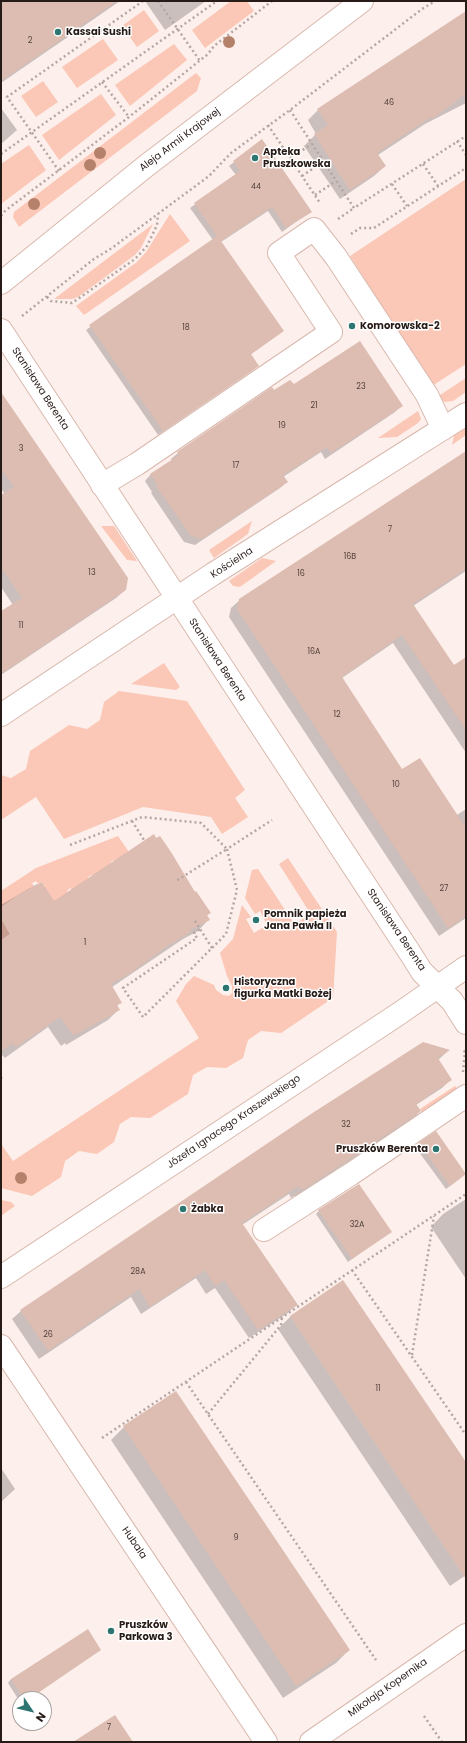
<!DOCTYPE html>
<meta charset="utf-8">
<style>
body{margin:0}
#map{position:relative;width:467px;height:1743px;overflow:hidden;background:#fdefeb;font-family:Poppins,sans-serif}
canvas{display:block}
.frame{position:absolute;inset:0;border:2px solid #271b17;pointer-events:none}
.north{position:absolute;left:12px;top:1691px;width:40px;height:40px;box-sizing:border-box;background:#fff;border:1px solid #a9a4a2;border-radius:50%;rotate:125deg;font-size:11px;font-weight:700;line-height:16px;text-align:center;color:#271b17}
.north::after{content:'';display:block;margin:auto;width:14px;height:18px;background:#2c7571;clip-path:polygon(50% 0,100% 100%,50% 72%,0 100%)}
</style>
<div id="map">
<canvas width="467" height="1743"></canvas>
<div class="frame"></div>
<div class="north">N</div>
</div>
<script>
const context = document.querySelector('canvas').getContext('2d');
context.lineJoin = 'round';
function fillPath(path, color) {
  context.fillStyle = color;
  context.fill(path, 'evenodd');
}
function toPath(rows) {
  const path = new Path2D();
  for (const r of rows) {
    path.moveTo(r[0], r[1]);
    for (let i = 2; i < r.length; i += 2) path.lineTo(r[i], r[i + 1]);
  }
  return path;
}
function trace(path, color, width, dash) {
  context.strokeStyle = color;
  context.lineWidth = width;
  context.lineCap = dash ? 'butt' : 'round';
  context.setLineDash(dash || []);
  context.stroke(path);
}
function write(font, color, halo, rows, align = 'center') {
  context.font = font + ' Poppins,sans-serif';
  context.lineWidth = 3;
  context.setLineDash([]);
  context.textBaseline = 'middle';
  context.strokeStyle = halo;
  context.fillStyle = color;
  for (const [text, x, y, turn = 0] of rows) {
    context.save();
    context.translate(x, y);
    context.rotate((+turn || 0) * Math.PI / 180);
    context.textAlign = isNaN(turn) ? turn : align;
    if (halo) context.strokeText(text, 0, 0);
    context.fillText(text, 0, 0);
    context.restore();
  }
}
fillPath(toPath([
 [231,1,247,1,254,11,205,48,192,30],
 [144,10,159,31,137,47,122,26],
 [103,39,118,60,77,88,62,67],
 [174,44,187,60,130,106,115,85],
 [196,73,201,78,197,91,19,227,13,217,14,212],
 [43,81,58,102,36,117,21,96],
 [101,94,116,115,59,160,42,135],
 [29,145,46,170,1,204,1,164],
 [466,179,466,364,432,386,350,256],
 [170,214,190,241,84,315,76,306,137,262,146,252],
 [153,224,141,248,135,255,78,297,72,299,54,299],
 [466,378,466,392,453,401,445,402,437,397],
 [418,411,421,419,418,423,397,437,378,438],
 [466,424,466,435,452,445,455,431],
 [252,521,248,534,214,558,209,550],
 [101,526,114,526,137,561,127,560],
 [262,558,276,561,240,587,233,586,229,581],
 [164,663,180,687,176,690,131,684],
 [119,691,187,701,245,790,235,798,248,817,222,834,211,817,143,807,64,839,36,797,1,820,1,775,11,778,26,769,30,751,69,725,87,729,100,720,104,702],
 [118,836,131,855,117,864,114,860,110,863,112,867,95,878,92,875,88,877,90,881,73,892,70,888,67,891,69,895,52,906,40,888,45,886,42,882,38,884,36,881,32,883,34,886,30,888,31,890,1,907,1,891,36,868],
 [288,858,337,932,333,998,281,1033,261,1031,248,1040,243,1058,226,1068,207,1067,193,1075,188,1094,150,1118,131,1117,120,1124,114,1142,97,1154,79,1151,65,1161,61,1177,32,1196,1,1188,1,1144,13,1161,199,1038,176,1001,186,984,194,976,214,985,216,990,223,995,229,996,232,993,232,986,227,976,220,953,233,939,242,905,251,917,246,919,254,933,267,925,260,911,255,914,245,898,252,870,258,869,295,925,310,913,279,864],
 [1,919,10,934,1,940],
 [455,1086,460,1092,424,1116,420,1109],
 [1,1200,11,1202,15,1206,1,1216]
]), '#fbc7b6');
fillPath(toPath([
 [1,1,120,1,1,83],
 [145,1,206,1,165,30],
 [466,12,466,103,425,124,378,155,385,166,374,176,340,199,304,146,316,134,308,120,318,110],
 [1,108,17,130,1,144],
 [262,141,311,211,282,232,268,211,221,242,283,331,250,355,257,366,253,370,158,435,86,330,213,240,190,208,236,175,229,166],
 [274,392,401,406,395,412,325,459,321,452,283,477,287,482,280,488,195,545,184,542,151,493,152,492,145,481,151,474,172,461,171,459,178,453],
 [1,394,125,590,116,598,1,675,1,612,13,605,1,587,1,496,5,494,1,489],
 [466,452,466,571,413,606,454,667,466,658,466,753,393,643,342,678,402,771,457,815,466,809,466,918,439,936,229,617,231,608,240,600],
 [37,884,54,902,194,894,210,913,206,916,209,919,198,931,183,939,112,987,120,1002,117,1006,119,1009,108,1020,66,1045,65,1043,61,1046,48,1027,5,1058,1,1054,1,905],
 [448,1051,438,1060,451,1079,442,1088,416,1105,420,1111,412,1120,295,1197,294,1196,291,1198,289,1194,242,1225,296,1305,288,1313,249,1338,215,1288,206,1294,196,1278,141,1314,131,1297,39,1359,12,1319,21,1311],
 [419,1144,462,1177,446,1189,416,1148],
 [466,1199,466,1279,431,1227,443,1214],
 [319,1211,390,1232,348,1262,316,1214],
 [291,1316,466,1464,466,1575,450,1586,278,1329],
 [124,1427,349,1650,336,1663,283,1698,111,1440],
 [1,1468,15,1489,1,1502],
 [99,1650,29,1699,20,1699,20,1702,8,1683,11,1679]
]), '#0003');
fillPath(toPath([
 [1,1,117,1,1,81],
 [466,11,466,94,432,119,431,117,377,153,386,166,350,190,314,134,328,125,317,109],
 [262,139,312,212,286,228,272,207,221,241,284,331,251,354,259,366,163,431,89,325,217,236,194,203,240,171,233,161],
 [360,341,403,406,331,453,327,447,283,475,288,482,202,539,191,536,156,486,158,485,150,474,179,455,177,452,272,387,274,390,290,380,294,384],
 [1,392,128,578,126,590,1,674,1,611,22,598,1,567,1,495,14,487,1,469],
 [466,451,466,569,413,604,454,665,466,657,466,730,402,635,342,677,402,769,420,758,466,828,466,916,448,928,237,609,239,599],
 [154,834,156,838,160,836,171,852,195,892,196,891,211,913,207,915,210,920,190,930,191,932,166,947,132,972,111,984,122,1003,117,1005,120,1010,77,1034,77,1033,73,1035,60,1017,16,1047,13,1043,1,1051,1,940,10,934,1,919,1,907,18,895,42,882,54,901],
 [423,1042,450,1050,438,1058,452,1080,416,1104,421,1111,304,1189,303,1188,300,1190,298,1186,242,1223,298,1305,258,1330,224,1280,215,1286,205,1270,150,1307,139,1289,48,1351,20,1310,311,1114],
 [436,1131,466,1174,450,1186,418,1143],
 [359,1184,392,1232,352,1259,318,1210],
 [343,1280,466,1462,466,1579,290,1316],
 [176,1391,350,1650,296,1686,123,1426],
 [88,1629,101,1650,29,1699,24,1699,11,1679],
 [115,1715,133,1742,73,1742]
]), '#ddbcb1');
const minor = toPath([
 [1,330,412,956,422,972,452,1001,466,1023],
 [102,485,137,464,331,332,279,253,314,229,336,257,427,395,443,429],
 [1,715,213,574,466,414],
 [264,1230,351,1174,466,1096],
 [1,1277,400,1013,466,967],
 [1,1346,266,1742],
 [311,1742,466,1635]
]);
const tertiary = toPath([
 [1,283,146,166,362,1]
]);
trace(minor, '#d9b8ad', 24);
trace(tertiary, '#d9b8ad', 24);
trace(toPath([
 [158,1,200,61],
 [102,82,129,117],
 [290,110,354,208,466,136],
 [268,125,320,203],
 [457,141,466,155],
 [1,154,217,1],
 [290,158,312,144],
 [423,164,438,186],
 [59,171,7,97,143,1],
 [302,176,324,161],
 [392,184,407,206],
 [315,195,336,181],
 [1,216,5,211,129,117,208,54,214,46,272,1],
 [338,219,354,208],
 [351,234,360,228,374,228,466,168],
 [47,297,51,301,72,303,135,259,147,246,157,225,158,214],
 [22,316,94,259,112,248,209,176,231,153,290,110,422,9,435,1],
 [132,821,144,840],
 [70,845,142,817,201,823,227,849,176,881],
 [195,921,212,948],
 [145,1015,226,934,237,890,227,849,272,820],
 [143,1017,123,988,197,938,194,933,200,929],
 [463,1072,465,1052,463,1049],
 [1,1079,2,1075],
 [352,1270,466,1435],
 [412,1355,434,1216],
 [186,1382,376,1660],
 [208,1414,281,1325,282,1317],
 [102,1438,466,1194],
 [424,1716,442,1742]
]), '#b4a6a2', 2.5, [2, 3]);
trace(minor, '#fff', 22);
trace(tertiary, '#fff', 22);
context.fillStyle = '#b6816b';
for (const [x, y] of [
 [229,42],
 [100,153],
 [90,165],
 [34,204],
 [21,1178]
]) {
  context.beginPath();
  context.arc(x, y, 6, 0, 2 * Math.PI);
  context.fill();
}
for (const [x, y, r, color] of [
 [58,32,4,"#2c7571"],
 [255,158,4,"#2c7571"],
 [352,326,4,"#2c7571"],
 [256,920,4,"#2c7571"],
 [226,988,4,"#2c7571"],
 [436,1149,4,"#2c7571"],
 [183,1209,4,"#2c7571"],
 [111,1631,4,"#2c7571"]
]) {
  const dot = new Path2D();
  dot.arc(x, y, r, 0, 2 * Math.PI);
  context.fillStyle = color;
  context.fill(dot);
  trace(dot, '#fff', 1.5);
}
write('8px', '#54433e', null, [
 ["2",30,41],
 ["46",389,103],
 ["44",256,187],
 ["18",186,328],
 ["23",361,387],
 ["21",314,406],
 ["19",282,426],
 ["3",21,449],
 ["17",236,466],
 ["7",390,530],
 ["16B",350,557],
 ["13",92,573],
 ["16",301,574],
 ["11",21,626],
 ["16A",314,652],
 ["12",337,715],
 ["10",396,785],
 ["27",444,889],
 ["1",85,943],
 ["32",346,1125],
 ["32A",357,1225],
 ["28A",138,1272],
 ["26",48,1335],
 ["11",378,1389],
 ["9",236,1538],
 ["7",109,1728]
]);
write('bold 10px', '#271b17', '#fff', [
 ["Kassai Sushi",66,32],
 ["Apteka",263,152],
 ["Pruszkowska",263,164],
 ["Komorowska-2",360,326],
 ["Pomnik papieża",264,914],
 ["Jana Pawła II",264,926],
 ["Historyczna",234,982],
 ["figurka Matki Bożej",234,994],
 ["Pruszków Berenta",428,1149,"right"],
 ["Żabka",191,1209],
 ["Pruszków",119,1625],
 ["Parkowa 3",119,1637]
], 'left');
write('10px', '#271b17', '#fff', [
 ["Aleja Armii Krajowej",180,140,-37],
 ["Stanisława Berenta",40,389,57],
 ["Kościelna",232,563,-33],
 ["Stanisława Berenta",217,660,57],
 ["Stanisława Berenta",396,930,56],
 ["Józefa Ignacego Kraszewskiego",234,1122,-34],
 ["Hubala",134,1543,56],
 ["Mikołaja Kopernika",388,1688,-35]
]);
</script>
